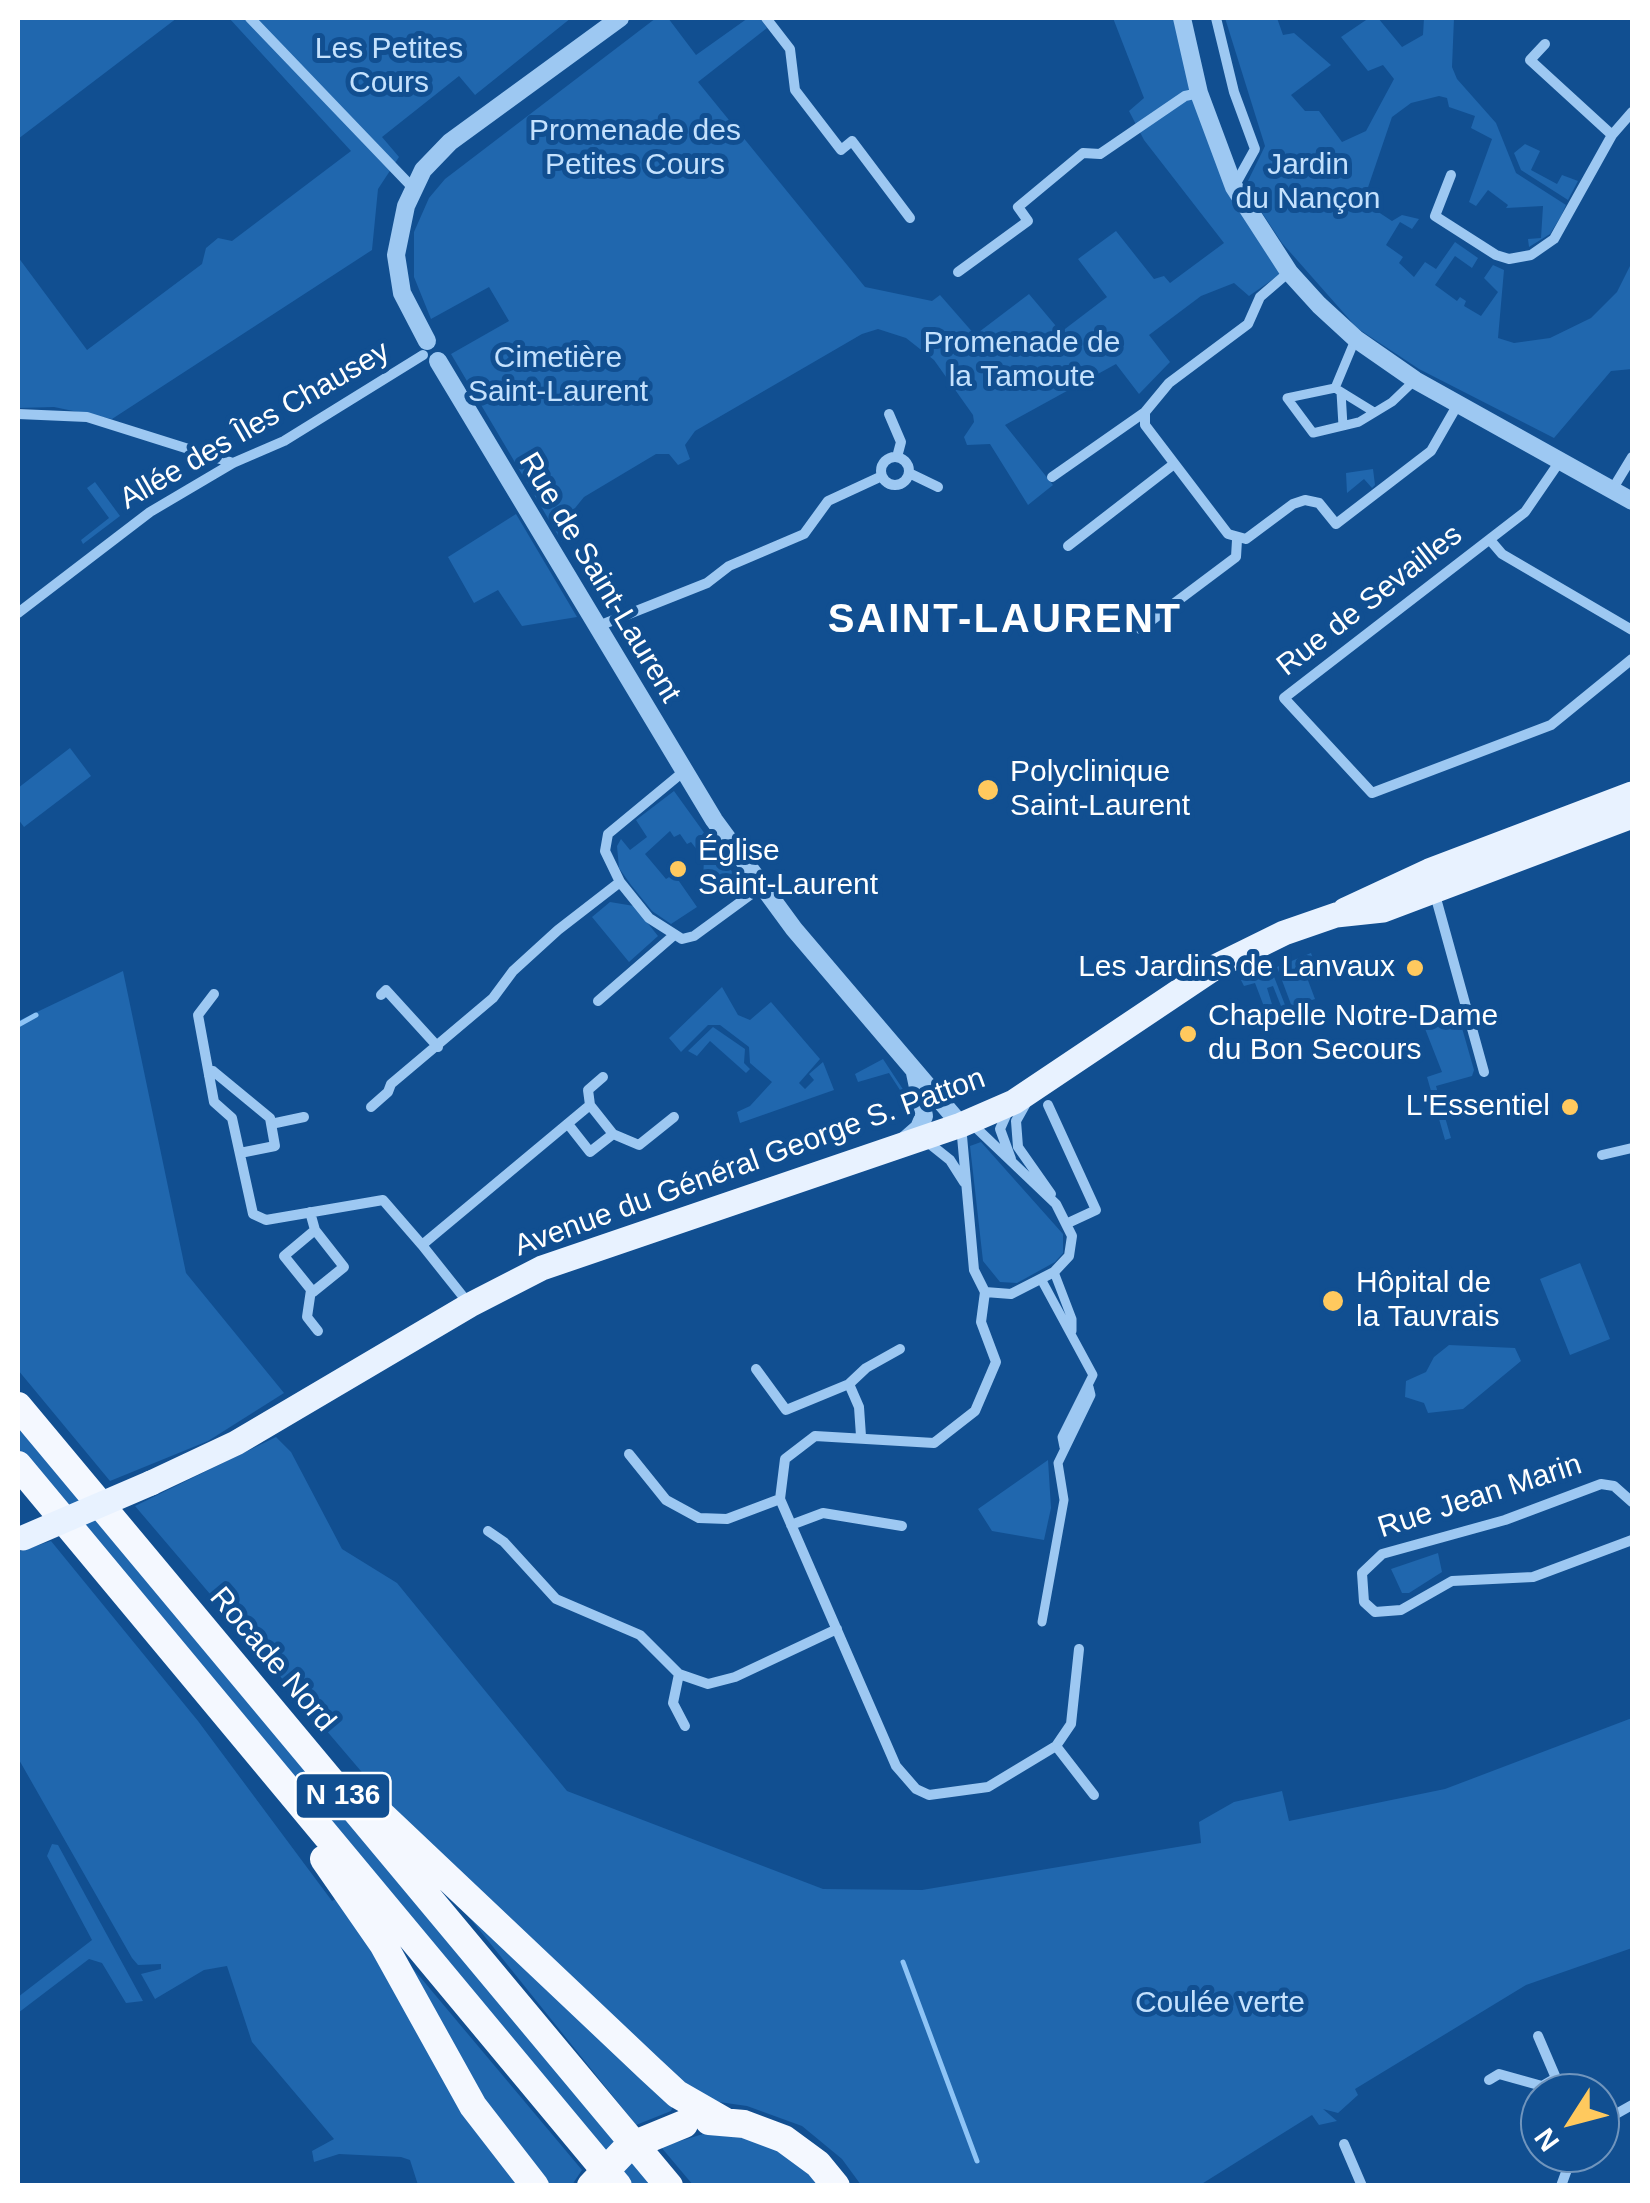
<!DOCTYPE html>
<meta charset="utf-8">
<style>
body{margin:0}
#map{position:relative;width:1650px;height:2203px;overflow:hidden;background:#114f91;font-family:Helvetica,sans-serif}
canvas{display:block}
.frame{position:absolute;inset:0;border:20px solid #fff;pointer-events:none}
.north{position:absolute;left:1520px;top:2073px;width:100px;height:100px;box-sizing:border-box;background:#114f91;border:2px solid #7095bd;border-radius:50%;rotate:234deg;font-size:28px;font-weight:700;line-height:40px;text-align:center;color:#fff}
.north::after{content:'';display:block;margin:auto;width:35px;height:45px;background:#ffc95e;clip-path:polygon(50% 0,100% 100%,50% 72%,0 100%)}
</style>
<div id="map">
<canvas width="1650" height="2203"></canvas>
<div class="frame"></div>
<div class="north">N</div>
</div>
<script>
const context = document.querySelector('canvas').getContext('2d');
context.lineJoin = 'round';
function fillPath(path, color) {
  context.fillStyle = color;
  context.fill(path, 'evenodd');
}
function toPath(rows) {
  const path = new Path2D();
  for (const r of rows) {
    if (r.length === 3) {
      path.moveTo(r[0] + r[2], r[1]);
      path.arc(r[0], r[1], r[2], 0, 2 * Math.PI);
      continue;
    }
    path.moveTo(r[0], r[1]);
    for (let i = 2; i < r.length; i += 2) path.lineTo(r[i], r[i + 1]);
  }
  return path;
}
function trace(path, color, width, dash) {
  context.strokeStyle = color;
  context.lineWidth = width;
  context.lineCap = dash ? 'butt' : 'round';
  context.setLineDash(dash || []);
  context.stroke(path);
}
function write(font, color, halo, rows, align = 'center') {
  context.font = font + ' Helvetica,sans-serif';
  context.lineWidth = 10;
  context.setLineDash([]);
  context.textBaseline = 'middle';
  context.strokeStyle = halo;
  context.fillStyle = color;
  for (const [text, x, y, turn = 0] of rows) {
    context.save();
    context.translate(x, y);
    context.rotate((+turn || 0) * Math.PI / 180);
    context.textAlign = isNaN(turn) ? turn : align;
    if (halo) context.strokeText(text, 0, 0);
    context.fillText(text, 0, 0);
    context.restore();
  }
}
fillPath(toPath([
 [18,18,177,18,18,139],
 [229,18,571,18,475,95,459,76,382,137,399,157,378,189,372,250,112,419,54,407,18,408,18,257,87,350,202,264,206,248,218,238,232,241,351,151],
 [656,18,668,18,696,55,748,18,760,18,767,28,698,82,865,287,932,301,940,295,975,335,1029,294,1061,332,1107,297,1078,259,1116,231,1154,279,1164,276,1170,283,1224,243,1144,140,1129,111,1144,98,1113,18,1174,18,1198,109,1282,273,1249,296,1234,283,1201,296,1149,335,1170,362,1139,394,1116,364,1005,425,1053,485,1028,505,990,444,967,445,964,437,974,422,973,415,934,360,906,338,878,329,862,334,695,431,685,445,690,459,678,465,669,454,656,454,584,497,567,518,562,542,451,354,509,321,489,287,431,319,414,277,414,232,429,198,445,179],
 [1225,18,1277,18,1283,35,1294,33,1331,65,1291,95,1305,111,1319,111,1342,142,1366,131,1394,79,1383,65,1368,71,1341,37,1369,18,1378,18,1402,47,1423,35,1424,18,1454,18,1452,67,1457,79,1496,123,1516,173,1566,205,1561,216,1550,234,1529,247,1528,239,1541,238,1543,206,1506,208,1508,205,1488,190,1476,206,1469,202,1492,139,1471,128,1475,116,1449,107,1447,98,1439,96,1411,103,1392,117,1363,202,1392,221,1402,215,1419,219,1412,229,1400,222,1386,245,1403,257,1399,263,1414,277,1425,262,1436,269,1455,242,1478,258,1472,268,1455,256,1435,285,1457,301,1460,297,1466,301,1464,306,1481,316,1498,292,1484,278,1493,265,1504,270,1498,338,1514,343,1550,338,1591,318,1617,292,1632,262,1632,369,1611,371,1554,438,1419,369,1357,328,1282,243,1245,187,1265,146],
 [1525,144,1540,151,1531,170,1557,184,1562,175,1578,181,1568,200,1521,170,1514,153],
 [1373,469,1375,485,1372,488,1364,479,1347,493,1346,473],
 [95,482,120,516,83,544,81,540,109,518,87,488],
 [516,514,577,617,522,626,498,590,474,603,448,557],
 [70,748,91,776,24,827,18,819,18,788],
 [674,791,736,877,714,897,714,890,703,879,704,859,691,842,687,844,680,834,674,837,670,831,645,854,666,879,674,874,697,907,671,924,652,911,631,885,619,868,617,846,621,839,630,850,647,837,636,820],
 [610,902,634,906,658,936,629,962,592,917],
 [1311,953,1314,962,1303,967,1315,999,1292,1007,1277,967],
 [1271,969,1287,1010,1283,1011,1273,986,1267,988,1275,1014,1268,1017,1255,983,1244,986,1241,980],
 [123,971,186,1273,284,1393,208,1441,110,1481,18,1370,18,1021],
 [722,987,738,1015,750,1020,771,1002,820,1059,799,1083,805,1089,814,1080,809,1074,823,1062,834,1090,740,1123,737,1112,750,1106,772,1082,750,1063,749,1047,720,1025,708,1025,681,1052,669,1038],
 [1456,1007,1474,1070,1472,1076,1436,1086,1451,1138,1445,1140,1427,1077,1442,1072,1422,1021],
 [713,1027,745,1049,744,1063,750,1069,746,1073,710,1041,697,1056,688,1051],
 [883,1059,912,1103,908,1111,909,1104,889,1073,858,1082,855,1074],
 [981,1142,1063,1234,1063,1253,1055,1262,1017,1283,1000,1282,983,1261,970,1146],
 [1580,1263,1610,1339,1570,1355,1540,1279],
 [1449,1345,1515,1348,1521,1361,1463,1409,1428,1413,1424,1403,1405,1397,1406,1381,1426,1372,1434,1357],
 [18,1423,654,2185,632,2185,604,2152,18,1449],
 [276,1437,291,1452,342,1549,397,1583,567,1791,823,1889,922,1890,1201,1843,1199,1822,1234,1802,1282,1791,1289,1821,1445,1789,1632,1718,1632,1948,1526,1985,1355,2089,1358,2095,1338,2113,1323,2109,1337,2121,1319,2125,1312,2115,1200,2185,861,2185,842,2159,802,2126,747,2106,712,2101,689,2089,389,1804,135,1506],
 [1048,1460,1051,1508,1044,1540,992,1531,978,1509],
 [51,1541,198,1721,332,1901,339,1897,517,2185,418,2185,410,2160,401,2157,339,2154,314,2162,312,2151,334,2139,252,2042,227,1966,204,1970,155,1999,141,1974,161,1969,161,1964,138,1965,132,1958,18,1758,18,1552],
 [1438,1553,1442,1572,1409,1593,1402,1593,1391,1569],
 [52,1844,58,1845,143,2001,126,2003,102,1963,89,1959,18,2013,18,1997,92,1940,47,1856],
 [461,1907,673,2106,671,2111,636,2125],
 [405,1959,582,2170,572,2185,543,2185,505,2139],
 [703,2134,753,2139,793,2158,822,2185,693,2185,661,2147]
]), '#2067ae');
trace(toPath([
 [18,1025,36,1015],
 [903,1962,977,2161]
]), '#8ec4f6', 5);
trace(toPath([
 [1335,388,1355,340],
 [1341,392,1343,426],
 [1374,412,1335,388,1287,398,1313,433,1359,422,1392,402,1415,380],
 [1054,1272,1072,1319,1072,1331],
 [1041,1279,1093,1375,1062,1437,1064,1447],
 [1042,1622,1064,1500,1058,1463,1091,1395,1089,1387]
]), '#9dc8f2', 9);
trace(toPath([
 [250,18,413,188],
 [766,18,790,49,795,90,841,150,852,141,910,218],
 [1216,18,1234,92,1255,149,1235,185],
 [1545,44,1530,60,1612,135],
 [1451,175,1435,216,1496,255,1509,259,1531,255,1554,239,1612,135,1632,112],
 [958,272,1028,221,1018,207,1083,153,1100,154,1185,96,1199,93],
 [1289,272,1260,297,1248,324,1169,383,1145,412,1145,425,1228,534,1246,539,1293,504,1305,500,1319,503,1336,524,1431,451,1458,404],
 [18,414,87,417,233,463],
 [889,414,901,442,897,457],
 [895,471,14],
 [1560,461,1525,512,1284,698,1372,793,1551,725,1632,659],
 [909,473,938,487],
 [1052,477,1145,412],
 [1612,490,1632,457],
 [1490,540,1502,554,1632,630],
 [1068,546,1174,464],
 [18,613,150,512,233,463,284,441,423,355],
 [596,627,707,583,729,566,804,534,828,501,882,476],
 [1140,629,1236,557,1237,540],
 [683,772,608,834,605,851,620,882,649,918,682,939,694,936,761,887],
 [1434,891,1484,1072],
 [214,994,198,1015,214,1102,232,1118,253,1214,266,1220,383,1200,422,1245],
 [381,995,386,990,438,1047],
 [598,1001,673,936],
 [209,1076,213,1071,270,1118,275,1146,240,1153],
 [603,1077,588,1090,590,1105,613,1134,639,1145,674,1117],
 [1025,1105,1016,1121,1018,1147,1051,1194],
 [1048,1105,1096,1210,1068,1223],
 [371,1107,388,1092,391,1084,493,998,513,971,558,930,620,882],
 [1008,1111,1000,1129,1011,1159],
 [970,1122,1056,1204,1072,1236,1069,1256,1054,1272,1011,1294,985,1292],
 [271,1124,304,1117],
 [568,1124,590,1152,613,1134],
 [961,1125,974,1270,985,1292,981,1322,996,1362,975,1411,934,1443,815,1436,785,1459,780,1499,896,1766,916,1789,929,1795,988,1787,1056,1746,1071,1724,1079,1649],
 [925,1140,950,1160,964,1182],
 [1602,1155,1632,1148],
 [310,1212,315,1230,344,1267,313,1292,284,1256,315,1230],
 [311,1290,307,1317,318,1331],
 [469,1304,422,1245,590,1105],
 [756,1369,786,1410,849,1384,859,1407,861,1436],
 [849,1384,866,1368,900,1349],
 [629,1454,666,1500,699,1518,727,1519,780,1499],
 [1632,1502,1614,1486,1601,1484,1505,1520,1382,1554,1362,1573,1364,1602,1375,1612,1401,1610,1452,1581,1533,1577,1632,1540],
 [791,1525,823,1513,902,1526],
 [488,1531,504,1542,556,1599,640,1635,679,1674,708,1684,735,1677,837,1629],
 [679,1674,673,1703,685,1726],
 [1056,1746,1094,1795],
 [1538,2036,1556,2078],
 [1489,2080,1499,2074,1542,2086,1556,2078,1564,2093],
 [1600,2123,1632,2105],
 [1344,2144,1362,2186],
 [1561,2186,1573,2153]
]), '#9dc8f2', 10);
trace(toPath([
 [1182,18,1199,93,1234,187,1289,272,1319,305,1356,339,1415,380,1632,501],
 [427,341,402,293,396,255,406,206,423,170,450,142,620,18],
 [438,361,714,820,794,929,961,1125],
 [903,1142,919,1128,924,1116,915,1073]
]), '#9dc8f2', 18);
trace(toPath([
 [1345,910,1429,871,1632,794],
 [151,1483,236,1443,470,1305,542,1268,961,1125,1014,1102,1217,966,1284,933,1336,915,1383,910,1632,816]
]), '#e8f2ff', 25);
trace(toPath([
 [18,1406,669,2186],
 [18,1465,618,2186],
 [372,1806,650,2069,677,2094,724,2121],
 [324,1859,383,1944,473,2106,535,2186],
 [709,2121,744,2124,784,2139,818,2164,836,2186]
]), '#f4f8ff', 28);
trace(toPath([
 [23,1538,151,1483]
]), '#e8f2ff', 25);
trace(toPath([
 [591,2186,628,2147,684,2124]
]), '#f4f8ff', 28);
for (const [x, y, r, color] of [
 [988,790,12,"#ffc95e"],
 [678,869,10,"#ffc95e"],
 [1415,968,10,"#ffc95e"],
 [1188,1034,10,"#ffc95e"],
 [1570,1107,10,"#ffc95e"],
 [1333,1301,12,"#ffc95e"]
]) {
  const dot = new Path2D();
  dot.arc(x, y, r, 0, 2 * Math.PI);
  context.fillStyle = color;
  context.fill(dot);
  trace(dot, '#114f91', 4);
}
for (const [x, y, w] of [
 [343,1796,95]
]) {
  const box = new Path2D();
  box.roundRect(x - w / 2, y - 23, w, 46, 8);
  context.fillStyle = '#114f91';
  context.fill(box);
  trace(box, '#fff', 2.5);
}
write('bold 28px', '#fff', null, [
 ["N 136",343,1796]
]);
write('30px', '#c4e1fd', '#114f91', [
 ["Les Petites",389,50],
 ["Cours",389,84],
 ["Promenade des",635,132],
 ["Petites Cours",635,166],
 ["Jardin",1308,166],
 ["du Nançon",1308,200],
 ["Promenade de",1022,344],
 ["la Tamoute",1022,378],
 ["Cimetière",558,359],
 ["Saint-Laurent",558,393],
 ["Coulée verte",1220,2004]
]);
write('30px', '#fff', '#114f91', [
 ["Allée des Îles Chausey",255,426,-30],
 ["Rue de Saint-Laurent",599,578,59],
 ["Rue de Sevailles",1370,601,-38],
 ["Avenue du Général George S. Patton",750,1163,-20],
 ["Rue Jean Marin",1480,1497,-18],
 ["Rocade Nord",272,1660,50]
]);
write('30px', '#fff', '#114f91', [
 ["Polyclinique",1010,773],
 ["Saint-Laurent",1010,807],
 ["Église",698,852],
 ["Saint-Laurent",698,886],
 ["Les Jardins de Lanvaux",1395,968,"right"],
 ["Chapelle Notre-Dame",1208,1017],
 ["du Bon Secours",1208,1051],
 ["L'Essentiel",1550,1107,"right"],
 ["Hôpital de",1356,1284],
 ["la Tauvrais",1356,1318]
], 'left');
context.letterSpacing = '2.5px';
write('bold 40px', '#fff', '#114f91', [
 ["SAINT-LAURENT",1005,621]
]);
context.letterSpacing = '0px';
</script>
